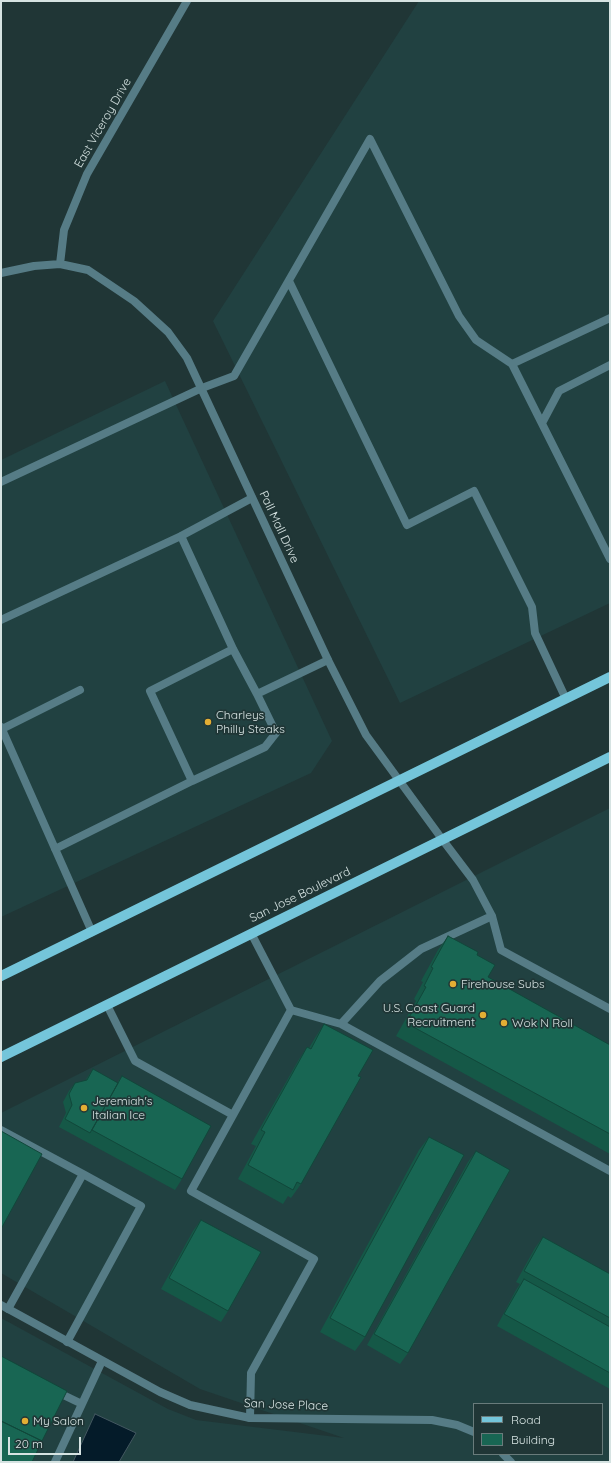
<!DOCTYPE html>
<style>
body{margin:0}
#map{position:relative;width:611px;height:1463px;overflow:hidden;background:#203636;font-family:Quicksand,sans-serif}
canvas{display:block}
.frame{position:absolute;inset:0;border:2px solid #d6e3e2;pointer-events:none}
.legend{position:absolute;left:473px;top:1403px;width:130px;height:52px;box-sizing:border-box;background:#203636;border:1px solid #697b7b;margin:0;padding:5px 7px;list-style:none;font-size:12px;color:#d6e3e2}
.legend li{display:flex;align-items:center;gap:8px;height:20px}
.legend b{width:20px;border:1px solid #697b7b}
.scale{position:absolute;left:8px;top:1437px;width:73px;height:18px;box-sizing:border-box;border:2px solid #d6e3e2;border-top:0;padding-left:5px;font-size:12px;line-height:14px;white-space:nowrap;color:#d6e3e2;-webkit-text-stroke:3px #203636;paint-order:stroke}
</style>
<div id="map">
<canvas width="611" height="1463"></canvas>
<div class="frame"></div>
<ul class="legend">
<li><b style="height:5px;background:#74c5da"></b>Road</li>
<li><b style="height:11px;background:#186653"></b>Building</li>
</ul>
<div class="scale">20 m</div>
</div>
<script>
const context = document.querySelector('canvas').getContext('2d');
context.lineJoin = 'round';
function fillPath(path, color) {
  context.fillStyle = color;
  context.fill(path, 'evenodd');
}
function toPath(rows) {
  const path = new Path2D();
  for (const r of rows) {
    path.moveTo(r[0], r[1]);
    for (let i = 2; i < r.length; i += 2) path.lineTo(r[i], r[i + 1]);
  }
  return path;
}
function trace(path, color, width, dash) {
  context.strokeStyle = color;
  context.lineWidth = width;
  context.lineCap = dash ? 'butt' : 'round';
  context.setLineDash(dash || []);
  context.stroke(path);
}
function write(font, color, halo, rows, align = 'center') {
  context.font = font + ' Quicksand,sans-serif';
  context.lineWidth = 3.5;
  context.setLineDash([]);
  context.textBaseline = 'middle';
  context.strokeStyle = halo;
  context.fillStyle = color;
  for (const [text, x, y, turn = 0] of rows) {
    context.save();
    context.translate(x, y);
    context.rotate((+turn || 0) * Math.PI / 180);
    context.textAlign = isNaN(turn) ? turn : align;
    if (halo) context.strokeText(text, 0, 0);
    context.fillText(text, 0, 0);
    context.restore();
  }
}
fillPath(toPath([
 [419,1,610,1,610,603,400,703,213,321],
 [165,381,332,741,311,773,1,917,1,460],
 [610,808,610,1462,1,1462,1,1318,168,1409,196,1420,344,1438,200,1389,1,1273,1,1113],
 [474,1404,602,1404,602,1454,474,1454]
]), '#214141');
const water = toPath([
 [95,1414,136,1433,119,1462,73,1462,95,1414]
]);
fillPath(water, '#041b29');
trace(water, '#435760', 1);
trace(toPath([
 [289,281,407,525,474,491,532,607,535,633,566,699],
 [610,318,512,364,610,559],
 [542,423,559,391,610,365],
 [1,482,202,388,234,376,370,139,459,316,476,340,512,364],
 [181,536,233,649,257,694,328,660],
 [1,620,181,536,252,498],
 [1,727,92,932],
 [2,729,80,690],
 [192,781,150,691,233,649],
 [55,849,192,781,265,747,276,733,257,694],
 [492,916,501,950,610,1009],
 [107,1005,135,1061,233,1115,191,1191,314,1259,251,1373,250,1418],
 [291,1010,341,1024,380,981,421,949,492,916,473,880,442,839],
 [341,1024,610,1171],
 [233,1115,291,1010,251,933],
 [1,1130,83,1174],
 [8,1309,83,1174,141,1206,67,1342],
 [55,1391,82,1404],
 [55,1462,102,1361]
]), '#567c86', 8);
trace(toPath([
 [60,264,64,230,87,174,187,1],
 [1,273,34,266,60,264,88,270,134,301,168,332,187,358,328,660,366,735,442,839],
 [1,1305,160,1392,190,1405,250,1418,432,1420,457,1425,474,1432],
 [503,1454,511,1462]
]), '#567c86', 8);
trace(toPath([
 [1,976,610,677],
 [1,1057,610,757]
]), '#74c5da', 10);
fillPath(toPath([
 [448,936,477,955,488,977,610,1045,610,1154,396,1036,416,1001,414,999,423,982,421,981,438,950],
 [324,1024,358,1076,301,1184,291,1198,288,1196,283,1204,238,1179,256,1146,251,1144,298,1061,307,1047,309,1048,315,1038],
 [93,1069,117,1083,122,1076,182,1179,175,1190,59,1127,66,1113,63,1102,69,1091,75,1083,85,1081],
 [429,1137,365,1337,355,1351,320,1332,419,1150],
 [476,1151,408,1353,400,1364,367,1345,468,1162],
 [201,1220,228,1311,221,1322,161,1289,193,1231],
 [543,1237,610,1274,610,1389,497,1326,516,1290,520,1284,516,1282,535,1248]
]), '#155847');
const building = toPath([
 [448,936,478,952,477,955,495,965,488,977,610,1045,610,1134,406,1023,426,987,424,986,433,968,431,967,448,936],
 [324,1024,373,1050,358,1076,361,1077,301,1184,297,1182,293,1190,248,1165,265,1132,261,1130,307,1047,311,1049,324,1024],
 [93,1069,118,1083,90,1133,65,1119,72,1105,69,1094,75,1083,87,1080,93,1069],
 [122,1076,211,1126,182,1179,92,1130,122,1076],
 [1,1131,42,1154,1,1229,1,1131],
 [429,1137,464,1155,365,1337,330,1318,429,1137],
 [476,1151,510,1170,408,1353,374,1334,476,1151],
 [201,1220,261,1252,228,1311,169,1278,201,1220],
 [543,1237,610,1274,610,1318,524,1271,543,1237],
 [524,1279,610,1327,610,1373,504,1314,524,1279],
 [1,1356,67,1391,42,1441,1,1421,1,1356],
 [1,1421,42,1441,32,1462,1,1462,1,1421]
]);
fillPath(building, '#186653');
trace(building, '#11473a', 1);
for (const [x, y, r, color] of [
 [208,722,4,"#e3ae34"],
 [453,984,4,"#e3ae34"],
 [483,1015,4,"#e3ae34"],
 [504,1023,4,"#e3ae34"],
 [84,1108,4,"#e3ae34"],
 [25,1421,4,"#e3ae34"]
]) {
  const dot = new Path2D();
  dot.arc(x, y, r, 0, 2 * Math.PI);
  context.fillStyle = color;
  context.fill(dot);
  trace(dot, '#203636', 1.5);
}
write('12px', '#d6e3e2', '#203636', [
 ["East Viceroy Drive",103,123,-60],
 ["Pall Mall Drive",279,527,65],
 ["San Jose Boulevard",300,895,-26],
 ["San Jose Place",286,1405,2]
]);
write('12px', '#d6e3e2', '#203636', [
 ["Charleys",216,715],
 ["Philly Steaks",216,729],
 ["Firehouse Subs",461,984],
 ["U.S. Coast Guard",475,1008,"right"],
 ["Recruitment",475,1022,"right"],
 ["Wok N Roll",512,1023],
 ["Jeremiah's",92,1101],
 ["Italian Ice",92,1115],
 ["My Salon",33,1421]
], 'left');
</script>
